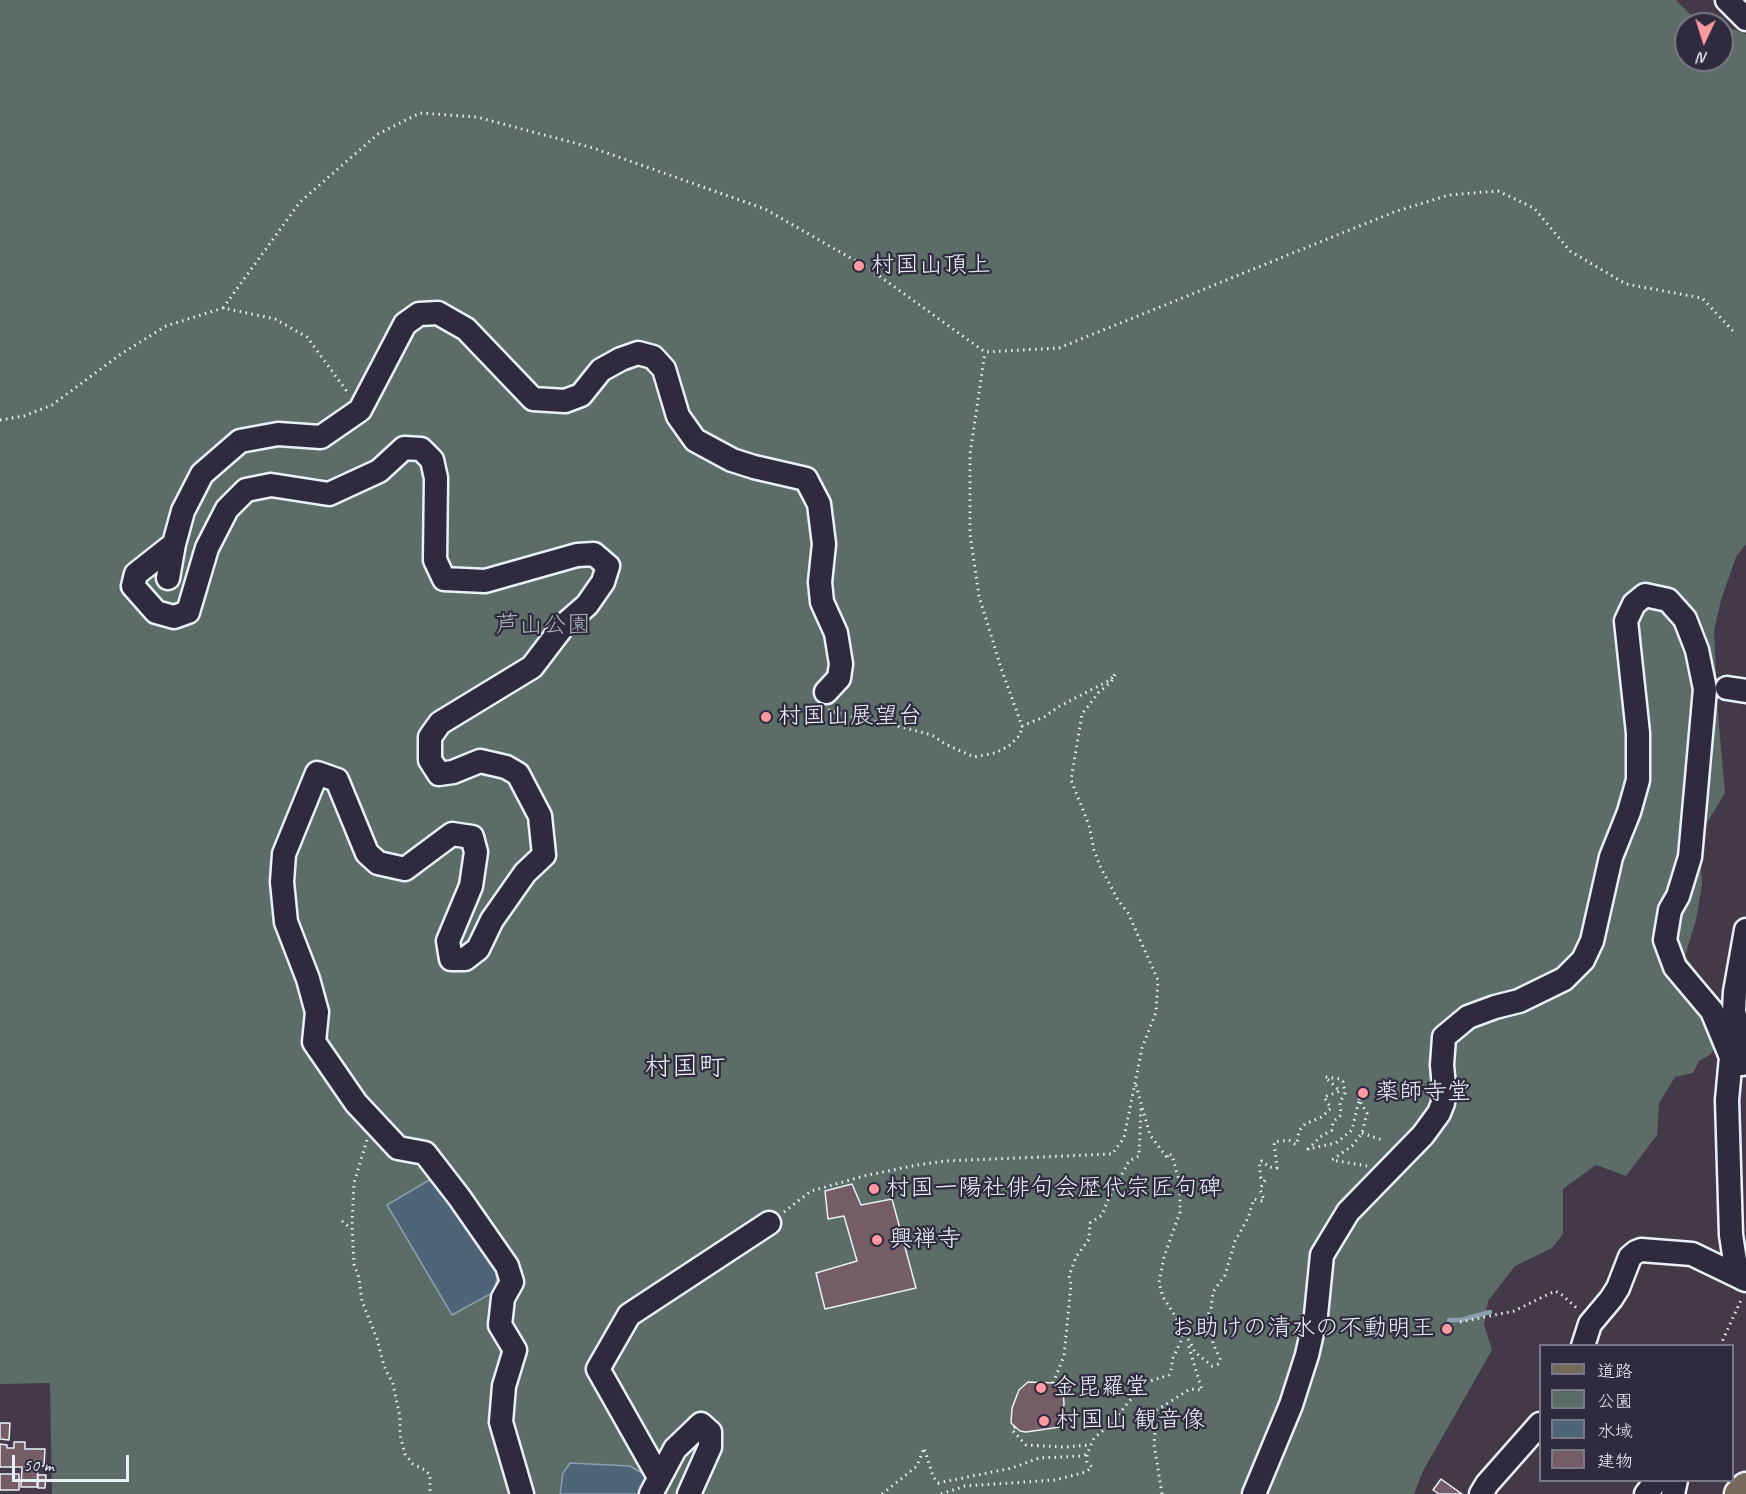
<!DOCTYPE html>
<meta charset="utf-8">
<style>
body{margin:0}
#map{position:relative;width:1746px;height:1494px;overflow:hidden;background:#443949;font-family:Caveat,"Klee One",sans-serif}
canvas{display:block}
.legend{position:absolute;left:1539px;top:1344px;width:195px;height:138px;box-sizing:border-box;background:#2f2a3d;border:2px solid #797a88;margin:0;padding:8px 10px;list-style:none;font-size:18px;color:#e8f1f8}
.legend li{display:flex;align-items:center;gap:12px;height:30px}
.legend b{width:30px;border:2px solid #797a88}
.north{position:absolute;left:1674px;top:12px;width:60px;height:60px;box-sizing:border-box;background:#2f2a3d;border:2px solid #797a88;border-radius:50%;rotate:184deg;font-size:16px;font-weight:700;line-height:24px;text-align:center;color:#e8f1f8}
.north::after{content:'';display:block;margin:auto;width:21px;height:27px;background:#ff9aa2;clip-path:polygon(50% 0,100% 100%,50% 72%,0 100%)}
.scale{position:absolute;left:12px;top:1455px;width:117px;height:27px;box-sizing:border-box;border:3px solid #e8f1f8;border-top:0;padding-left:8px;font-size:18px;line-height:21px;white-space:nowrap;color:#e8f1f8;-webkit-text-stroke:4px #2f2a3d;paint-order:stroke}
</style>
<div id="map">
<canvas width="1746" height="1494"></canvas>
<ul class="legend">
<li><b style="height:8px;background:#76695c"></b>道路</li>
<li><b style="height:16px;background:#5b6d66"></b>公園</li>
<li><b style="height:16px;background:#4e6578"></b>水域</li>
<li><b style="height:16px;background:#755d65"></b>建物</li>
</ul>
<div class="north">N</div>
<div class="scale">50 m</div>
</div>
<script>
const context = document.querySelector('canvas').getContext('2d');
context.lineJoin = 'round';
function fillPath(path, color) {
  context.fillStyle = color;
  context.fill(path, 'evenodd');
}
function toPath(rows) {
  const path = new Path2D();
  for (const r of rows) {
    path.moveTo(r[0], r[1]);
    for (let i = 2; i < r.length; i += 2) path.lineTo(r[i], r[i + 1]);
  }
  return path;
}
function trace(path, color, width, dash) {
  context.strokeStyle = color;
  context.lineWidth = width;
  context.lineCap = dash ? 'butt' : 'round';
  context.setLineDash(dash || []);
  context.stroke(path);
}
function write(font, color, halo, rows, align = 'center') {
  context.font = font + ' Caveat,"Klee One",sans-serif';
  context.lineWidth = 4.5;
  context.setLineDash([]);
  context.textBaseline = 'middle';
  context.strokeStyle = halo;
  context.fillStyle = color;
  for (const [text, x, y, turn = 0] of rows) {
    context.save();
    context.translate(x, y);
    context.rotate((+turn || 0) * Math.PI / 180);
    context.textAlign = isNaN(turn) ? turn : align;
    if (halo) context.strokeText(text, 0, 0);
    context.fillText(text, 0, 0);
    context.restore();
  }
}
fillPath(toPath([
 [0,0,1676,0,1690,14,1718,24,1686,24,1686,60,1722,60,1722,25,1746,34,1746,544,1736,557,1721,600,1714,631,1718,715,1725,793,1705,826,1700,852,1702,885,1696,920,1685,956,1722,1006,1726,1024,1711,1054,1699,1061,1693,1073,1675,1077,1659,1103,1657,1135,1626,1176,1596,1165,1563,1189,1563,1234,1552,1248,1515,1266,1488,1301,1484,1324,1492,1350,1423,1471,1414,1494,52,1494,50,1383,0,1384]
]), '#5b6d66');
const water = toPath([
 [436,1176,498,1274,494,1292,452,1315,387,1205,436,1176],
 [570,1463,630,1466,649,1477,641,1494,560,1494,563,1473,570,1463]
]);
fillPath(water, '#4e6578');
trace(water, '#8c9dab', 1.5);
trace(toPath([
 [1449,1320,1461,1320,1490,1312]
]), '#8c9dab', 4.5);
const building = toPath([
 [852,1184,861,1205,892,1199,916,1288,825,1309,816,1273,857,1261,844,1216,828,1219,825,1191,852,1184],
 [1028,1382,1055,1383,1060,1384,1063,1389,1064,1404,1060,1427,1026,1432,1020,1431,1011,1423,1012,1408,1019,1390,1028,1382],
 [0,1423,10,1423,9,1440,0,1439,0,1423],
 [14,1442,25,1442,25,1449,45,1449,44,1466,38,1466,37,1487,21,1487,22,1467,0,1467,0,1444,7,1445,7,1448,14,1448,14,1442],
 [0,1474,19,1474,19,1490,0,1490,0,1474],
 [38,1475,46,1475,45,1488,38,1488,38,1475],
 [1441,1479,1462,1494,1439,1494,1433,1490,1441,1479]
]);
fillPath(building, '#755d65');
trace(building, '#e8f1f8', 1.5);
const minor = toPath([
 [1727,0,1746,19],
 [168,578,174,544],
 [1727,688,1746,691],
 [1742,1064,1744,1058,1734,1011,1735,992,1746,930],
 [1583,1346,1590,1324,1611,1299,1618,1288,1630,1257,1636,1252,1641,1250,1692,1254,1746,1280],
 [659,1477,598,1369,629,1315,769,1223],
 [522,1494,501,1422,504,1386,515,1350,500,1325,503,1298,512,1282,507,1266,459,1197,425,1153,398,1148,356,1103,314,1042,317,1012,308,979,286,922,282,882,284,854,317,773,337,780,367,853,378,863,405,869,452,834,472,837,476,852,471,886,448,941,451,959,465,959,478,949,492,920,525,873,544,855,540,816,518,774,506,767,480,761,453,772,439,774,430,760,430,737,440,723,532,667,564,625,587,605,603,582,608,566,594,554,577,555,485,581,444,579,435,560,436,478,432,460,421,449,404,448,379,471,329,494,271,485,246,490,227,509,207,548,188,612,174,617,156,612,133,586,136,574,174,544,183,511,202,474,240,441,278,434,321,437,360,410,405,324,419,314,438,313,466,329,533,399,565,401,581,395,601,370,621,359,638,353,653,357,664,369,678,416,695,440,732,460,754,467,806,479,819,504,824,544,820,582,822,602,836,633,841,664,839,678,826,692],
 [651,1494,675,1449,701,1424,710,1432,710,1447,689,1494],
 [1254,1494,1291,1405,1307,1355,1316,1315,1322,1255,1348,1212,1423,1135,1439,1113,1443,1103,1444,1087,1442,1065,1444,1037,1468,1017,1495,1007,1519,1001,1564,979,1583,960,1592,941,1611,857,1629,812,1638,780,1638,733,1626,621,1634,604,1645,595,1668,600,1685,619,1697,650,1705,689,1690,857,1678,896,1670,910,1665,940,1675,967,1712,1011,1731,1057,1727,1100,1731,1235,1735,1261,1743,1279],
 [1481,1494,1487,1484,1540,1424],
 [1646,1494,1657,1480],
 [1673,1494,1676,1480]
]);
const major = toPath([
 [1739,1494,1746,1487]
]);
trace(minor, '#e8f1f8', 27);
trace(major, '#e8f1f8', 33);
trace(toPath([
 [223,308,300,202,378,134,420,113,477,117,593,148,765,209,868,268,985,352,1059,348,1394,212,1449,195,1498,191,1534,208,1570,251,1626,284,1702,298,1735,333],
 [0,420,24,416,52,405,121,354,166,326,223,308,275,319,307,337,348,393],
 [828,710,862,720,886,723,932,735,945,744,974,757,995,753,1009,746,1020,735,1022,726],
 [1136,1085,1150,1135,1168,1159,1167,1154,1172,1155,1180,1184,1180,1212,1164,1257,1159,1283,1163,1297,1182,1327,1195,1352,1212,1366,1218,1364,1220,1359,1213,1343,1207,1317,1211,1308,1213,1292,1225,1275,1235,1241,1248,1218,1254,1199,1262,1201,1264,1200,1260,1189,1265,1180,1261,1178,1259,1162,1262,1161,1269,1167,1277,1168,1274,1142,1289,1140,1295,1144,1297,1144,1299,1131,1305,1124,1322,1117,1331,1108,1324,1097,1340,1091,1325,1077,1341,1079,1343,1082,1345,1093,1340,1102,1341,1115,1333,1122,1332,1130,1320,1137,1308,1149,1336,1143,1352,1130,1359,1100,1367,1113,1362,1133,1352,1146,1332,1160,1367,1166],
 [1359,1100,1361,1093],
 [1362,1133,1382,1140],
 [367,1140,354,1183,352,1225,354,1264,359,1278,362,1301,377,1339,384,1366,393,1384,400,1417,400,1435,405,1454,413,1464,425,1470,430,1475,430,1494],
 [784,1212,811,1191,864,1176,917,1165,945,1161,1112,1154,1124,1138,1142,1048,1156,1012,1158,980,1128,913,1118,900,1100,866,1094,850,1089,825,1071,780,1082,714,1099,692,1111,682,1115,674,1110,680,1060,706,1044,717,1022,726,1001,668,979,596,970,534,970,454,985,352],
 [342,1221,351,1229],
 [1460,1322,1514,1311,1555,1291,1561,1294,1579,1310],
 [1720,1346,1742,1298],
 [1053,1383,1064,1356,1071,1284,1069,1276,1076,1257,1089,1239,1090,1223,1102,1215,1108,1200,1129,1161,1139,1156,1141,1108],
 [1015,1427,1012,1429,1013,1431,1026,1445,1064,1447,1090,1445],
 [882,1494,917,1466,924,1448,933,1476,938,1483,1012,1468,1039,1458,1082,1456,1087,1454],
 [941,1494,965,1486,1055,1480,1086,1472,1092,1467,1087,1462,1087,1454,1094,1438,1110,1425,1144,1383,1169,1375,1172,1367,1172,1360,1182,1339,1181,1327],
 [1162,1494,1154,1444,1157,1410,1190,1389,1202,1390,1188,1344]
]), '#e8f1f8', 3, [1.5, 4.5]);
trace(minor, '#2f2a3d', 22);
trace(major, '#76695c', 28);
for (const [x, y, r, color] of [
 [859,266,6,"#ff9aa2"],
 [766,717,6,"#ff9aa2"],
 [1363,1093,6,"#ff9aa2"],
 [874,1189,6,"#ff9aa2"],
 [877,1240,6,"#ff9aa2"],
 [1447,1329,6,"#ff9aa2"],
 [1041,1388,6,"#ff9aa2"],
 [1044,1421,6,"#ff9aa2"]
]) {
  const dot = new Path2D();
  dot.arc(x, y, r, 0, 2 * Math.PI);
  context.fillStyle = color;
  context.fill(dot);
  trace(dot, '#2f2a3d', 2);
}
write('24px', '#e8f1f8', '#2f2a3d', [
 ["村国山頂上",871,266],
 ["村国山展望台",778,717],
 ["薬師寺堂",1375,1093],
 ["村国一陽社俳句会歴代宗匠句碑",886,1189],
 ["興禅寺",889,1240],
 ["お助けの清水の不動明王",1435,1329,"right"],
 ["金毘羅堂",1053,1388],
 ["村国山 観音像",1056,1421]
], 'left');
write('24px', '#a9b6b6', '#2f2a3d', [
 ["芦山公園",543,626]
]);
write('27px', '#e8f1f8', '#2f2a3d', [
 ["村国町",685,1068]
]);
</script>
